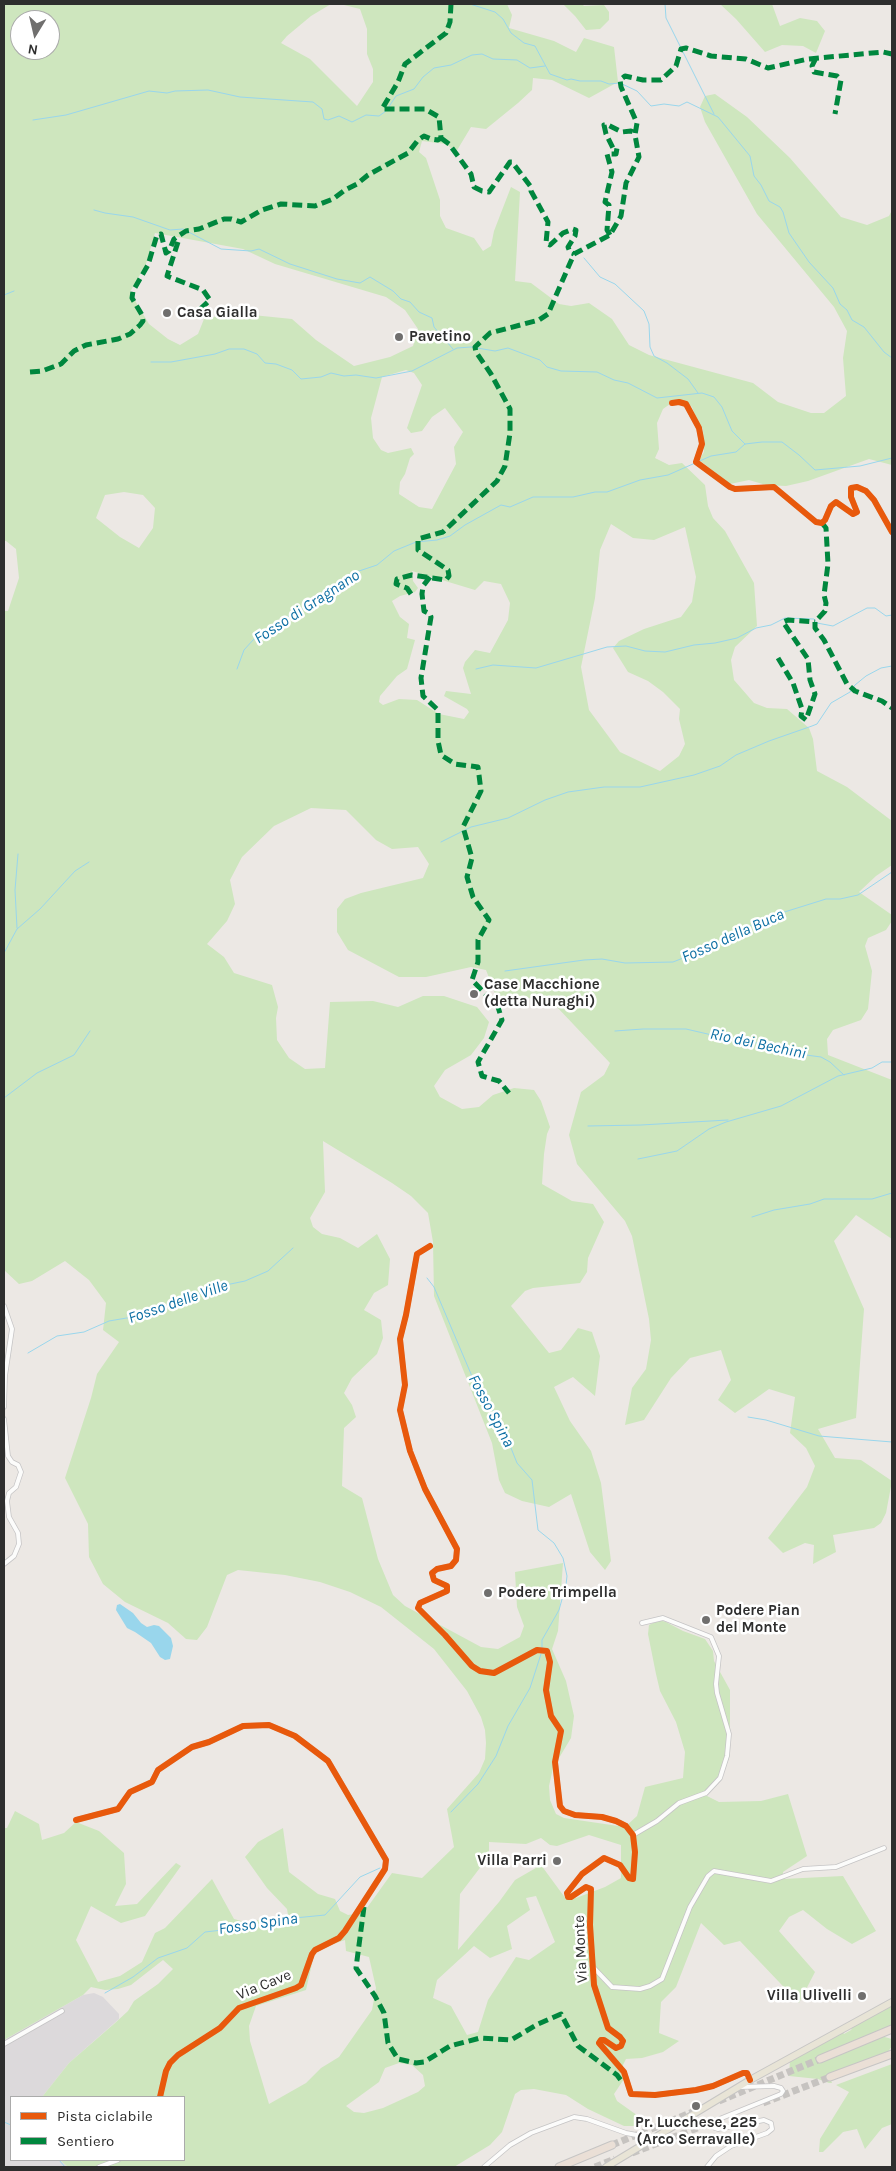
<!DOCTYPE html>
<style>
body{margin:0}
#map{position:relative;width:896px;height:2171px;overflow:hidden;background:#ece8e4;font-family:Karla,sans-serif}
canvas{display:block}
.frame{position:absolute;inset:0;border:5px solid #2e2e2e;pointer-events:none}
.legend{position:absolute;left:10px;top:2096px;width:175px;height:65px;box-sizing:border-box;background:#fff;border:1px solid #ababab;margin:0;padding:6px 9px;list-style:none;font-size:15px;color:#2e2e2e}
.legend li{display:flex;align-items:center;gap:10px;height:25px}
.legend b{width:25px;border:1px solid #ababab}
.north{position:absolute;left:10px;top:10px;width:50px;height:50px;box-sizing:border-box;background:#fff;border:1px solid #ababab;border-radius:50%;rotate:189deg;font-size:14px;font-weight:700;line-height:20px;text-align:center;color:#2e2e2e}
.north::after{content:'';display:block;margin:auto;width:18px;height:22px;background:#706f6e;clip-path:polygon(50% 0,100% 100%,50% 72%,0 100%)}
</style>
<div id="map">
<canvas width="896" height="2171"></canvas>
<div class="frame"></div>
<ul class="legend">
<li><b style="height:6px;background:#e8590c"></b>Pista ciclabile</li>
<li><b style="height:6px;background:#00873e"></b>Sentiero</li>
</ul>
<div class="north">N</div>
</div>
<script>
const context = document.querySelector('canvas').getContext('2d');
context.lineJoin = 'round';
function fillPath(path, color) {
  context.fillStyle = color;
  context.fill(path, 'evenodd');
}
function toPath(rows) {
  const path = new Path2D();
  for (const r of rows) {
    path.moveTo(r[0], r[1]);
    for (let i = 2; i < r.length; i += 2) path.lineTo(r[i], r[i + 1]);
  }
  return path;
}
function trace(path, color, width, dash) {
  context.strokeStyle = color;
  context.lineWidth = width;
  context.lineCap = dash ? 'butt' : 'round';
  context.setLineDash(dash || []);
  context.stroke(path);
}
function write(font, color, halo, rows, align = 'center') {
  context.font = font + ' Karla,sans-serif';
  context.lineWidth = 5;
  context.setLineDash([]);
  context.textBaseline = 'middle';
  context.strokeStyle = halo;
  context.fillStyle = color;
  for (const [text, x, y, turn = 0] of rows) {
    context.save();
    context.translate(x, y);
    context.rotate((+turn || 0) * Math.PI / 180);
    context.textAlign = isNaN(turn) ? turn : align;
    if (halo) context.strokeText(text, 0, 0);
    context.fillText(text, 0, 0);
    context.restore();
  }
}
fillPath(toPath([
 [94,1993,103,1997,119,2014,119,2019,69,2063,42,2097,11,2097,11,2160,60,2160,68,2167,4,2167,4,2040,83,1995]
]), '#dcd9db');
fillPath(toPath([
 [4,4,331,4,311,16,287,36,281,43,310,59,357,106,373,82,373,69,367,54,367,29,360,9,340,4,507,4,512,15,509,28,554,41,576,52,584,38,614,47,618,82,589,98,552,80,533,78,532,90,518,103,486,129,471,127,456,152,446,144,422,141,419,152,426,158,440,200,440,216,446,228,474,238,483,251,491,246,494,231,511,187,520,192,515,281,531,283,559,304,571,306,589,303,612,319,629,345,649,355,753,383,778,402,811,413,824,413,846,396,843,358,847,331,834,307,757,214,705,122,700,107,705,96,715,94,747,117,790,158,841,217,867,225,889,216,892,210,892,465,869,459,808,481,786,486,766,485,749,480,730,484,699,460,704,452,703,429,697,421,692,407,686,402,677,399,663,409,657,423,659,449,655,458,669,465,682,463,705,485,708,506,713,518,725,531,754,583,757,626,735,647,731,660,734,680,754,703,767,708,787,709,809,728,813,739,817,771,847,787,892,821,892,865,876,876,859,892,892,915,892,921,886,930,868,938,865,946,872,971,868,1009,861,1020,833,1030,827,1039,828,1055,892,1080,892,1239,856,1215,834,1241,864,1309,856,1418,818,1429,835,1458,861,1460,892,1481,886,1513,881,1523,874,1528,833,1535,836,1552,813,1564,814,1545,805,1543,783,1553,768,1538,807,1487,815,1466,806,1448,790,1433,795,1397,769,1389,735,1413,718,1400,731,1380,721,1350,690,1358,671,1378,644,1420,625,1425,632,1388,646,1369,651,1340,649,1319,632,1236,625,1221,577,1164,569,1135,581,1092,604,1075,610,1063,556,1006,526,997,496,996,486,970,471,967,426,977,399,977,348,950,337,932,337,909,345,899,361,893,423,878,429,864,418,847,392,849,376,840,346,810,311,808,274,826,242,857,230,880,235,904,227,921,207,944,224,957,234,973,272,985,278,1007,276,1018,277,1040,289,1058,305,1069,325,1068,330,1002,373,1001,398,1007,423,996,444,996,477,1007,489,1022,484,1038,471,1055,445,1070,434,1086,440,1097,462,1109,479,1107,493,1095,514,1088,534,1090,541,1101,550,1127,547,1134,544,1154,542,1184,572,1201,593,1204,604,1222,588,1258,587,1272,580,1283,533,1288,525,1291,511,1306,549,1353,561,1350,578,1328,592,1332,600,1356,595,1396,573,1377,554,1387,570,1421,591,1451,601,1483,611,1561,605,1570,590,1552,571,1494,549,1507,522,1501,505,1493,499,1480,492,1443,434,1296,433,1242,428,1213,411,1196,392,1183,323,1141,325,1192,310,1218,313,1227,322,1234,340,1238,358,1248,377,1234,390,1259,388,1285,374,1293,364,1310,381,1320,383,1338,377,1354,352,1378,344,1393,352,1405,356,1417,344,1428,342,1486,362,1498,378,1559,393,1595,405,1606,481,1647,498,1649,520,1637,524,1626,517,1607,515,1572,563,1563,558,1631,552,1649,566,1681,574,1716,571,1738,553,1768,549,1786,550,1800,556,1814,564,1818,625,1827,637,1816,645,1787,683,1778,685,1752,676,1722,660,1691,656,1674,648,1634,649,1625,659,1620,666,1622,683,1631,705,1639,713,1651,714,1661,730,1690,730,1755,721,1780,705,1795,719,1802,761,1801,788,1794,807,1856,783,1872,783,1879,843,1876,876,1931,852,1944,827,1929,803,1910,789,1917,779,1931,815,1972,799,2003,740,1941,724,1945,701,1923,676,1987,661,2002,659,2033,679,2041,663,2052,642,2058,626,2059,622,2067,624,2079,614,2094,617,2101,648,2123,635,2126,624,2126,588,2109,566,2095,534,2089,521,2090,515,2094,502,2132,490,2145,454,2167,68,2167,60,2160,184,2160,184,2097,42,2097,69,2063,115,2023,128,2011,134,2001,158,1984,173,1969,163,1960,131,1985,118,1989,105,1990,91,1987,83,1995,4,2040,4,1828,7,1828,15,1811,39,1824,42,1840,64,1833,76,1822,99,1831,124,1853,126,1884,115,1906,137,1904,176,1863,181,1866,145,1916,121,1923,91,1906,76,1940,98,1982,120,1976,142,1962,155,1933,165,1928,212,1879,234,1919,245,1922,288,1915,287,1909,267,1888,245,1857,258,1842,283,1828,289,1872,318,1894,335,1899,340,1911,348,1915,364,1912,392,1873,422,1878,454,1847,447,1809,479,1773,485,1759,486,1743,485,1730,481,1717,467,1691,434,1649,381,1607,350,1592,320,1582,285,1575,238,1570,227,1575,207,1627,197,1640,186,1639,168,1623,125,1602,103,1584,89,1557,88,1524,65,1478,91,1398,97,1374,119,1342,103,1330,106,1303,89,1280,65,1261,32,1281,19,1284,4,1270,4,611,8,611,19,578,16,549,6,541,4,541],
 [20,20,50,20,50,50,20,50],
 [155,233,243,249,275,264,386,297,405,310,418,329,413,346,390,357,354,366,316,340,292,319,233,313,204,319,198,334,180,345,168,339,149,324,130,292,146,264],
 [406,370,414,373,422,385,407,428,411,433,422,431,432,417,445,408,463,432,454,447,456,464,432,509,419,507,399,494,400,482,405,474,410,458,414,454,411,448,388,453,381,450,373,438,371,418,382,377],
 [124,492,143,495,155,508,153,528,139,548,120,537,96,518,105,495],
 [611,524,633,538,654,540,685,527,696,577,692,602,681,617,644,629,619,641,613,648,628,672,648,681,663,692,680,709,679,719,685,744,679,756,660,771,620,752,589,710,581,667,595,598,600,550],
 [412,571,475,590,484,581,501,584,510,603,508,620,490,653,475,650,465,662,463,668,471,694,446,691,444,696,467,709,469,712,464,719,439,714,417,700,399,699,383,705,379,702,380,696,397,676,407,669,415,640,407,638,409,624,400,617,392,601,400,596,415,592,418,588,413,581],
 [589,1835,621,1845,621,1878,605,1887,576,1898,566,1899,541,1865,515,1880,499,1902,458,1950,460,1894,489,1856,489,1842,526,1844,541,1838,550,1845,557,1846],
 [536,1896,555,1942,529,1960,516,1957,488,2000,478,2032,467,2035,451,2006,433,1998,437,1980,474,1946,490,1958,512,1949,507,1926,530,1910,526,1898],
 [345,1940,346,1951,369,1957,376,1988,372,2010,339,2057,321,2068,306,2083,269,2104,250,2041,249,2026,256,2006,306,1990,314,1955,322,1948],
 [399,2063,412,2065,423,2075,425,2086,418,2092,383,2108,364,2113,354,2112,346,2106,379,2082,385,2068],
 [563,4,582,4,584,6,604,5,609,12,609,20,600,29,586,30,575,16],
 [720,4,772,4,780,26,800,18,817,21,825,31,816,53,803,46,782,45,765,52,736,19],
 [892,2005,892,2025,818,2056,820,2062,881,2036,892,2039,892,2046,888,2052,829,2076,832,2083,829,2083,818,2079,789,2076,790,2060,843,2032,844,2034,851,2030,853,2027],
 [892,2064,892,2124,882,2128,865,2149,857,2129,843,2132,823,2152,819,2152,820,2139,849,2092,836,2085]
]), '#cee6be');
fillPath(toPath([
 [120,1604,133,1613,141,1623,147,1627,154,1625,159,1626,171,1638,173,1646,170,1659,165,1660,160,1657,151,1643,135,1632,127,1628,116,1610,117,1605]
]), '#99d6ec');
trace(toPath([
 [470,4,495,12,503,19,511,33,524,43,535,46,550,74,567,80,571,79,580,81,601,81,609,84,620,83,637,91,651,106,664,104,679,106,687,102,718,117,750,156,754,176,761,185,769,201,780,207,783,212,789,233,809,262,833,288,840,304,847,310,852,320,864,327,884,352,892,358],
 [665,4,666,18,714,114],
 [33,120,66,115,149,91,167,93,175,91,208,90,240,97,313,102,322,109,324,119,328,120,339,116,352,122,366,115,379,116,386,111,396,96,414,89,423,77,434,68,451,65,472,55,482,54,493,59,517,60,530,68,545,66],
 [94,210,105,213,133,217,170,230,183,229,221,249,251,251,259,249,290,264,337,279,360,283,370,277,393,291,401,299,410,302,419,312,432,318,434,327,453,349],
 [584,258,600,277,615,284,644,311,649,324,650,347,654,356,667,363,688,379,698,393],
 [4,295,14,291],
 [151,362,171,362,215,354,229,349,244,349,257,354,265,363,276,364,292,370,301,379,321,377,331,373,344,376,356,375,376,378,412,371,457,348,471,347,495,351,508,348,540,360,547,367,561,371,597,372,614,380,628,383,657,398,702,393,714,397,722,407,732,431,745,444],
 [237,669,244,650,253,640,277,622,306,607,336,587,350,574,377,565,394,551,416,542,437,540,450,536,465,525,501,505,510,507,533,497,573,497,595,492,607,492,640,480,668,475,711,456,736,452,745,444,762,442,782,442,799,455,815,470,860,466,892,458],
 [476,669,493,665,536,668,607,647,626,646,645,651,665,652,694,645,715,643,737,638,756,628,771,625,785,618,814,619,817,623,833,626,867,608,875,608,886,616,892,615],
 [441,842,471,827,508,818,545,800,568,792,604,787,640,787,694,775,720,766,736,755,769,741,812,726,817,724,831,703,850,692,855,685,866,676,881,668,892,666],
 [17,928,15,890,18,854],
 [4,953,17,929,40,909,75,871,89,862],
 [505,971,584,960,602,959,625,963,673,962,721,943,762,919,826,899,840,899,858,895,892,872],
 [615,1031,643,1029,686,1029,738,1041,775,1045,791,1053,821,1057,830,1062,844,1075],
 [4,1098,37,1073,74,1055,90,1031],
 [588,1126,641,1125,728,1120],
 [638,1159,677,1151,709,1129,726,1122,781,1106,838,1076,872,1068,882,1062,892,1062],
 [752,1217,774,1210,810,1204,824,1199,872,1199,892,1193],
 [427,1278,434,1287,474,1381,501,1423,517,1463,532,1480,538,1530,554,1543,563,1558,567,1576,566,1585,559,1610,542,1640,542,1650],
 [28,1353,57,1336,84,1332,109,1321,150,1314,216,1287,245,1281,268,1271,293,1248],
 [748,1417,766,1420,819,1436,892,1442],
 [451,1812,478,1784,496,1756,508,1726,530,1688,541,1654],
 [105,1993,133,1977,158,1958,187,1948,205,1932,257,1926,274,1920,325,1915,360,1877,380,1868],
 [4,2122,11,2125],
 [59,2160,65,2167]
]), '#99d6ec', 1);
trace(toPath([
 [719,2101,820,2059],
 [763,2103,830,2077],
 [612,2145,695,2111],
 [632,2153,718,2120],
 [595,2167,615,2159]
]), '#c6c3c0', 7, [7, 3.5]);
const street = toPath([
 [672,403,679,402,686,404,699,428,702,444,696,462,730,487,735,489,774,487,816,522,822,523,825,520,831,506,836,502,853,514,857,512,851,497,851,488,857,487,866,491,874,500,892,532],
 [430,1246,417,1254,406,1315,400,1339,405,1385,400,1410,410,1451,425,1489,457,1549,456,1560,451,1566,437,1569,432,1573,434,1580,447,1586,447,1591,420,1603,418,1608,445,1635,472,1666,480,1671,494,1673,537,1650,547,1651,550,1662,546,1690,551,1716,561,1731,555,1762,560,1806,564,1811,575,1815,602,1817,616,1821,626,1826,633,1835,635,1852,633,1879,629,1878,620,1865,604,1858,582,1874,567,1893,568,1897,571,1897,586,1887,591,1889,590,1925,594,1985,608,2028,620,2037,623,2041,621,2046,616,2048,604,2040,601,2040,599,2043,624,2072,631,2094,655,2095,696,2090,713,2086,743,2073,747,2073,750,2080],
 [4,1306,12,1329,5,1376,4,1407],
 [4,1419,8,1456,12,1462,18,1465,21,1472,16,1487,9,1493,7,1501,9,1517,18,1533,19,1544,14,1556,4,1564],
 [76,1820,118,1809,130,1792,152,1782,158,1770,192,1747,209,1742,243,1726,269,1725,295,1736,328,1761,386,1860,385,1869,345,1931,339,1938,315,1950,312,1954,301,1985,296,1988,239,2008,220,2028,178,2055,170,2063,166,2071,160,2097],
 [633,1835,657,1821,679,1803,706,1793,720,1778,727,1756,729,1734,717,1693,716,1684,719,1656,711,1637,663,1618,642,1623],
 [592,1966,612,1987,640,1989,650,1986,662,1979,690,1907,708,1876,714,1871,771,1881,803,1869,836,1867,884,1848],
 [4,2044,62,2011],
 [99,2167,118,2160],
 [484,2167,510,2145,531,2133,574,2117,587,2119,626,2133,653,2138],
 [707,2167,716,2156,731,2146,767,2133,772,2129,771,2123,764,2120,718,2129,712,2127,712,2124,717,2120,781,2094,783,2091,781,2088,774,2086,739,2087]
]);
const primary = toPath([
 [606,2167,750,2080,892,2002]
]);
const highway = toPath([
 [820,2059,892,2029],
 [830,2077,892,2054],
 [559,2167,612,2145]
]);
trace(street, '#c5c4c5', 5.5);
trace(primary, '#c6c5c4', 8);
trace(highway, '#c6c5c4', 9);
trace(street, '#fcfcfb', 4);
trace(primary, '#e8e4d6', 6);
trace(highway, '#eadfd6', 7);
trace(toPath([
 [816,58,812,66,814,72,837,76,841,80,835,114],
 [441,138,449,144,471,174,474,187,482,191,489,192,510,162,512,162,531,187,531,191,548,222,546,243,550,245,563,233,573,229,576,230,575,236,568,247,570,252,574,254],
 [610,235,607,230,609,205,605,202,612,172,607,154,616,154,617,148,613,148,606,134,604,125,608,125,622,132,631,131,636,133],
 [178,242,167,276,203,290,210,300,198,311,179,315],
 [30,372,42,371,61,364,74,351,86,345,118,339,130,334,140,325,143,321,142,315,132,298,133,291,148,265,157,235,161,234,166,253,169,251,174,239,186,231,199,229,224,219,231,219,241,222,262,210,281,204,315,206,333,199,345,190,357,184,368,175,408,153,418,140,424,136,431,139,438,140,441,138,439,117,425,109,382,109,398,82,405,64,446,33,450,22,451,4],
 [822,523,826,528,828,564,824,595,826,603,825,611,815,622,815,628,824,640,847,684,855,691,882,701,892,708],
 [430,577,423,586,422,594,424,611,430,614,431,617,421,678,423,696,438,710,438,741,441,755,455,764,478,767,481,791,463,827,472,858,467,877,473,897,489,920,478,940,478,962,472,980,498,1007,502,1020,478,1062,482,1076,499,1081,509,1093],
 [411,594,407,588,396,584,397,579,412,575,446,580,449,576,448,570,418,550,418,539,443,532,497,481,505,466,510,433,510,409,491,374,476,352,475,347,490,333,539,320,548,314,574,254,610,235,621,216,626,183,639,157,635,135,637,123,621,87,620,80,625,76,643,80,661,80,676,66,681,49,686,48,711,56,746,59,768,68,808,59,883,52,892,54],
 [778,658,793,683,802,709,801,716,806,720,815,694,810,680,808,659,783,622,788,620,815,622],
 [364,1907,356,1968,375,1996,384,2013,388,2043,398,2059,416,2063,424,2062,450,2046,480,2038,511,2040,538,2024,561,2014,578,2046,617,2075,623,2083]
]), '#00873e', 5, [10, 5]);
trace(toPath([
 [672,403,679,402,686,404,699,428,702,444,696,462,730,487,735,489,774,487,816,522,822,523,825,520,831,506,836,502,853,514,857,512,851,497,851,488,857,487,866,491,874,500,892,532],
 [430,1246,417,1254,406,1315,400,1339,405,1385,400,1410,410,1451,425,1489,457,1549,456,1560,451,1566,437,1569,432,1573,434,1580,447,1586,447,1591,420,1603,418,1608,445,1635,472,1666,480,1671,494,1673,537,1650,547,1651,550,1662,546,1690,551,1716,561,1731,555,1762,560,1806,564,1811,575,1815,602,1817,616,1821,626,1826,633,1835,635,1852,633,1879,629,1878,620,1865,604,1858,582,1874,567,1893,568,1897,571,1897,586,1887,591,1889,590,1925,594,1985,608,2028,620,2037,623,2041,621,2046,616,2048,604,2040,601,2040,599,2043,624,2072,631,2094,655,2095,696,2090,713,2086,743,2073,747,2073,750,2080],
 [76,1820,118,1809,130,1792,152,1782,158,1770,192,1747,209,1742,243,1726,269,1725,295,1736,328,1761,386,1860,385,1869,345,1931,339,1938,315,1950,312,1954,301,1985,296,1988,239,2008,220,2028,178,2055,170,2063,166,2071,160,2097]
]), '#e8590c', 6);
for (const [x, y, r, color] of [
 [167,313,5,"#706f6e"],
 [399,337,5,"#706f6e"],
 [474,994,5,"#706f6e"],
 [488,1593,5,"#706f6e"],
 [706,1620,5,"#706f6e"],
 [557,1861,5,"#706f6e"],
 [862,1996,5,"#706f6e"],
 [696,2106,5,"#706f6e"]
]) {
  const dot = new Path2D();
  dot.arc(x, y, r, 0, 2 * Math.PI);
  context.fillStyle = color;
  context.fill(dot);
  trace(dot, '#fff', 2);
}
write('bold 15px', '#2e2e2e', '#fff', [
 ["Casa Gialla",177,313],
 ["Pavetino",409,337],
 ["Case Macchione",484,985],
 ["(detta Nuraghi)",484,1002],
 ["Podere Trimpella",498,1593],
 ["Podere Pian",716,1611],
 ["del Monte",716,1628],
 ["Villa Parri",547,1861,"right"],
 ["Villa Ulivelli",852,1996,"right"],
 ["Pr. Lucchese, 225",696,2123,"center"],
 ["(Arco Serravalle)",696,2140,"center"]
], 'left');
write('15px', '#2e2e2e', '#fff', [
 ["Via Monte",581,1949,-93],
 ["Via Cave",264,1985,-22]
]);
write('italic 16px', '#0d6fa3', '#fff', [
 ["Fosso di Gragnano",307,607,-33],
 ["Fosso della Buca",733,936,-24],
 ["Rio dei Bechini",758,1044,12],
 ["Fosso delle Ville",178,1302,-19],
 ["Fosso Spina",491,1411,62],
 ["Fosso Spina",258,1924,-8]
]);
</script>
